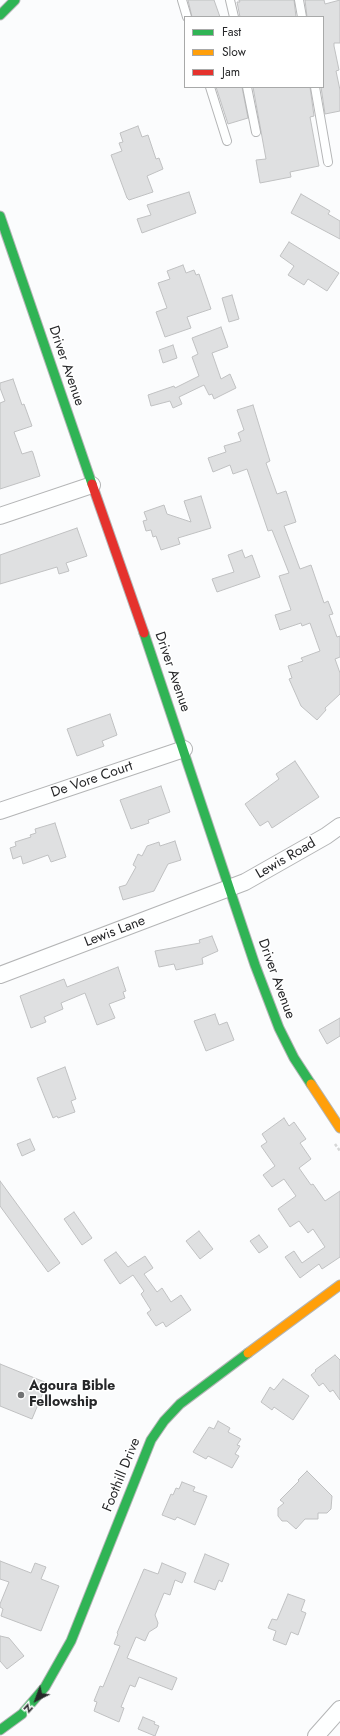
<!DOCTYPE html>
<style>
body{margin:0}
#map{position:relative;width:340px;height:1736px;overflow:hidden;background:#fbfcfd;font-family:Jost,sans-serif}
canvas{display:block}
.legend{position:absolute;left:184px;top:16px;width:140px;height:72px;box-sizing:border-box;background:#fff;border:1px solid #a8a9a9;margin:0;padding:5px 7px;list-style:none;font-size:12px;color:#262729}
.legend li{display:flex;align-items:center;gap:8px;height:20px}
.legend b{width:20px;border:1px solid #a8a9a9}
.north{position:absolute;left:16px;top:1680px;width:40px;height:40px;-webkit-text-stroke:3px #fff;paint-order:stroke;rotate:222deg;font-size:11px;font-weight:700;line-height:16px;text-align:center;color:#262729}
.north::after{content:'';display:block;margin:auto;width:14px;height:18px;background:#262729;clip-path:polygon(50% 0,100% 100%,50% 72%,0 100%)}
</style>
<div id="map">
<canvas width="340" height="1736"></canvas>
<ul class="legend">
<li><b style="height:5px;background:#30b455"></b>Fast</li>
<li><b style="height:5px;background:#ff9f0a"></b>Slow</li>
<li><b style="height:5px;background:#e5322d"></b>Jam</li>
</ul>
<div class="north">N</div>
</div>
<script>
const context = document.querySelector('canvas').getContext('2d');
context.lineJoin = 'round';
function fillPath(path, color) {
  context.fillStyle = color;
  context.fill(path, 'evenodd');
}
function toPath(rows) {
  const path = new Path2D();
  for (const r of rows) {
    path.moveTo(r[0], r[1]);
    for (let i = 2; i < r.length; i += 2) path.lineTo(r[i], r[i + 1]);
  }
  return path;
}
function trace(path, color, width, dash) {
  context.strokeStyle = color;
  context.lineWidth = width;
  context.lineCap = dash ? 'butt' : 'round';
  context.setLineDash(dash || []);
  context.stroke(path);
}
function write(font, color, halo, rows, align = 'center') {
  context.font = font + ' Jost,sans-serif';
  context.lineWidth = 3;
  context.setLineDash([]);
  context.textBaseline = 'middle';
  context.strokeStyle = halo;
  context.fillStyle = color;
  for (const [text, x, y, turn = 0] of rows) {
    context.save();
    context.translate(x, y);
    context.rotate((+turn || 0) * Math.PI / 180);
    context.textAlign = isNaN(turn) ? turn : align;
    if (halo) context.strokeText(text, 0, 0);
    context.fillText(text, 0, 0);
    context.restore();
  }
}
const building = toPath([
 [188,0,214,0,220,17,192,17,188,0],
 [239,0,294,0,296,17,240,17,237,2,240,2,239,0],
 [305,0,324,0,325,4,340,0,340,43,334,43,334,46,339,70,336,71,340,90,340,111,325,114,321,87,323,87,323,17,307,17,305,0],
 [216,87,242,87,248,118,228,124,216,87],
 [253,87,310,87,314,116,310,117,319,166,290,172,291,177,260,183,256,160,266,159,253,87],
 [138,126,142,137,148,135,156,159,159,158,163,169,147,176,153,192,129,200,127,198,111,155,122,151,119,143,123,142,120,133,138,126],
 [189,192,196,213,142,233,137,219,151,215,147,205,189,192],
 [301,194,330,211,328,214,340,221,340,239,291,213,301,194],
 [289,242,339,273,327,291,308,279,304,285,288,275,294,266,280,256,289,242],
 [183,265,186,273,194,270,196,275,199,274,211,309,187,317,191,328,165,337,156,312,167,308,158,283,170,279,167,271,183,265],
 [232,295,239,319,229,322,222,298,232,295],
 [221,327,228,347,212,353,221,379,230,374,236,388,214,399,212,394,209,395,204,385,179,397,182,404,173,408,170,401,151,406,148,395,174,386,175,388,199,376,192,357,198,354,192,338,221,327],
 [173,345,177,358,163,363,159,350,173,345],
 [13,379,22,405,24,404,32,426,14,432,22,454,32,451,33,453,40,476,0,489,0,403,5,401,0,388,0,383,13,379],
 [253,405,270,461,266,463,277,494,286,491,296,522,284,526,300,569,311,565,324,603,328,601,333,614,329,615,337,637,340,636,340,657,335,659,340,673,340,694,325,708,326,710,317,720,301,706,289,679,292,678,288,666,303,661,301,658,320,651,310,623,302,626,301,623,280,630,275,615,291,610,279,576,289,573,272,530,268,531,247,469,233,474,230,465,213,472,208,458,226,452,224,446,241,441,238,433,244,430,237,410,253,405],
 [201,496,211,528,178,538,180,544,161,550,156,536,153,537,151,530,146,531,143,521,147,520,144,512,164,505,167,514,191,522,184,501,201,496],
 [77,528,87,556,66,563,69,571,59,574,57,567,0,584,0,555,77,528],
 [242,550,245,558,252,555,260,577,217,592,212,579,234,572,228,555,242,550],
 [110,714,117,735,102,741,104,746,77,756,67,729,110,714],
 [295,761,319,797,272,828,268,821,260,826,245,804,279,779,276,774,295,761],
 [161,786,170,812,148,820,149,823,131,829,120,800,161,786],
 [55,823,66,857,51,862,48,855,23,864,21,856,13,859,10,848,16,846,15,842,31,837,30,835,36,833,35,829,55,823],
 [175,841,181,860,168,864,154,891,123,900,119,887,126,885,136,867,133,865,138,854,142,856,147,846,159,842,160,846,175,841],
 [212,936,218,951,202,958,203,964,176,970,174,964,159,967,155,951,200,943,199,940,212,936],
 [118,967,126,991,123,992,125,998,109,1004,115,1018,97,1025,85,993,61,1003,63,1009,44,1017,46,1022,31,1028,20,996,64,979,67,987,118,967],
 [215,1014,219,1025,227,1022,234,1040,206,1051,194,1021,215,1014],
 [340,1018,340,1036,327,1044,319,1030,340,1018],
 [65,1067,76,1099,71,1101,75,1112,58,1118,57,1116,53,1118,37,1078,65,1067],
 [284,1118,289,1126,294,1122,306,1139,300,1143,311,1159,299,1168,311,1185,313,1184,325,1201,340,1191,340,1257,322,1269,319,1264,300,1278,285,1257,294,1251,302,1263,325,1247,313,1229,308,1233,299,1221,290,1227,278,1209,296,1196,284,1179,272,1187,263,1175,275,1166,261,1146,267,1142,262,1134,284,1118],
 [30,1139,35,1150,22,1156,17,1144,30,1139],
 [0,1181,60,1263,48,1272,0,1206,0,1181],
 [74,1212,92,1238,82,1245,64,1219,74,1212],
 [199,1231,213,1249,200,1259,186,1241,199,1231],
 [259,1235,268,1247,259,1253,250,1241,259,1235],
 [116,1252,128,1267,145,1256,153,1268,144,1274,157,1292,162,1288,171,1302,181,1295,191,1310,166,1327,163,1322,156,1326,147,1313,151,1310,141,1294,144,1291,133,1275,120,1284,104,1260,116,1252],
 [335,1355,340,1360,340,1400,333,1390,330,1392,323,1383,319,1386,311,1375,316,1371,315,1370,335,1355],
 [0,1364,47,1383,32,1419,0,1406,0,1364],
 [283,1379,309,1396,293,1420,274,1407,272,1410,261,1402,270,1387,274,1390,283,1379],
 [218,1421,230,1428,228,1432,241,1439,237,1445,240,1446,235,1454,239,1456,232,1468,208,1456,206,1459,193,1452,209,1427,214,1429,218,1421],
 [307,1471,332,1496,331,1509,327,1513,318,1513,318,1519,305,1519,296,1529,287,1521,282,1521,278,1516,278,1508,284,1503,280,1500,299,1481,298,1480,307,1471],
 [182,1482,195,1487,193,1491,207,1496,195,1525,177,1517,175,1520,162,1515,171,1494,173,1495,176,1488,179,1489,182,1482],
 [205,1554,229,1564,222,1582,219,1580,215,1590,194,1582,205,1554],
 [0,1561,31,1573,35,1563,46,1567,41,1579,59,1586,41,1631,1,1616,3,1609,0,1607,0,1604,9,1582,0,1579,0,1561],
 [162,1563,186,1573,182,1583,175,1580,170,1595,164,1593,155,1615,158,1623,157,1627,149,1632,145,1641,136,1637,127,1658,177,1678,172,1690,139,1677,135,1687,130,1685,121,1707,124,1708,119,1722,94,1711,97,1702,94,1701,100,1686,103,1687,120,1646,114,1644,118,1634,117,1633,144,1569,158,1574,162,1563],
 [288,1594,305,1600,301,1611,306,1613,298,1635,291,1632,286,1645,273,1640,276,1631,268,1628,272,1619,277,1620,288,1594],
 [0,1636,9,1638,24,1656,7,1669,0,1661,0,1636],
 [143,1717,155,1722,154,1724,159,1726,155,1736,138,1729,143,1717]
]);
fillPath(building, '#dfe0e1');
trace(building, '#c0c1c2', 1);
const lane = toPath([
 [182,0,187,17],
 [230,0,234,17],
 [299,0,302,17],
 [210,87,227,141],
 [247,87,256,132],
 [315,87,328,162]
]);
const street = toPath([
 [0,516,92,485],
 [0,811,184,749],
 [0,975,245,882,326,836,340,826],
 [316,1736,340,1709]
]);
const fast = toPath([
 [0,15,15,0],
 [0,216,92,484],
 [144,633,255,965,279,1028,294,1058,311,1084],
 [0,1730,22,1714,45,1687,71,1641,151,1440,164,1421,180,1404,248,1353]
]);
const slow = toPath([
 [311,1084,340,1128],
 [248,1353,340,1285]
]);
const jam = toPath([
 [92,484,144,633]
]);
trace(lane, '#b4b5b6', 10);
trace(street, '#b4b5b6', 18);
trace(fast, '#b4b5b6', 11);
trace(slow, '#b4b5b6', 11);
trace(jam, '#b4b5b6', 11);
trace(toPath([
 [335,1144,340,1151]
]), '#d6d7d7', 2.5, [3, 2]);
trace(lane, '#feffff', 8);
trace(street, '#feffff', 16);
trace(fast, '#30b455', 9);
trace(slow, '#ff9f0a', 9);
trace(jam, '#e5322d', 9);
for (const [x, y, r, color] of [
 [21,1395,4,"#717273"]
]) {
  const dot = new Path2D();
  dot.arc(x, y, r, 0, 2 * Math.PI);
  context.fillStyle = color;
  context.fill(dot);
  trace(dot, '#fff', 1.5);
}
write('14px', '#262729', '#fff', [
 ["Driver Avenue",66,366,71],
 ["Driver Avenue",172,672,71],
 ["De Vore Court",92,780,-19],
 ["Lewis Road",286,859,-30],
 ["Lewis Lane",115,932,-21],
 ["Driver Avenue",276,979,70],
 ["Foothill Drive",122,1475,-68]
]);
write('bold 14px', '#262729', '#fff', [
 ["Agoura Bible",29,1387],
 ["Fellowship",29,1403]
], 'left');
</script>
